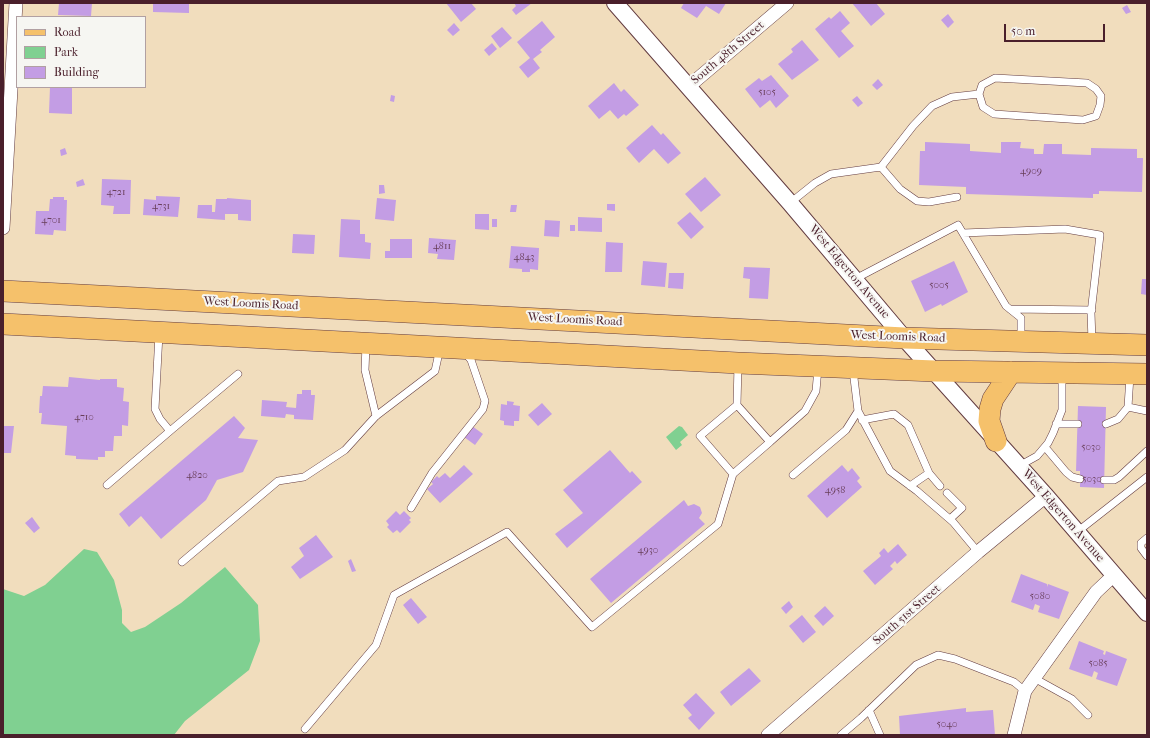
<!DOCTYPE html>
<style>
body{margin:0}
#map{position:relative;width:1150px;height:738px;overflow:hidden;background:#f1ddbd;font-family:"IM FELL French Canon",serif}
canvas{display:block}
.frame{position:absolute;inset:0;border:4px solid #4a1f2b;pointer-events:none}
.legend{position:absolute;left:16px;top:16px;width:130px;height:72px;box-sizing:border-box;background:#f6f6f2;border:1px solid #b1a0a2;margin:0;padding:5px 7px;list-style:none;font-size:12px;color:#4a1f2b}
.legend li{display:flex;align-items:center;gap:8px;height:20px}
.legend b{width:20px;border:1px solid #b1a0a2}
.scale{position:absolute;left:1004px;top:24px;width:101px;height:18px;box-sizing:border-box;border:2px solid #4a1f2b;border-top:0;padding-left:5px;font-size:12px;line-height:14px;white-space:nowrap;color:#4a1f2b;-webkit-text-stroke:3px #f6f6f2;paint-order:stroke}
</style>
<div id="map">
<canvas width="1150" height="738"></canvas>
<div class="frame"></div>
<ul class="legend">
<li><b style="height:5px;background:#f5c16b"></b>Road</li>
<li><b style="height:11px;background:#80d091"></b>Park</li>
<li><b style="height:11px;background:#c39de4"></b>Building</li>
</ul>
<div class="scale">50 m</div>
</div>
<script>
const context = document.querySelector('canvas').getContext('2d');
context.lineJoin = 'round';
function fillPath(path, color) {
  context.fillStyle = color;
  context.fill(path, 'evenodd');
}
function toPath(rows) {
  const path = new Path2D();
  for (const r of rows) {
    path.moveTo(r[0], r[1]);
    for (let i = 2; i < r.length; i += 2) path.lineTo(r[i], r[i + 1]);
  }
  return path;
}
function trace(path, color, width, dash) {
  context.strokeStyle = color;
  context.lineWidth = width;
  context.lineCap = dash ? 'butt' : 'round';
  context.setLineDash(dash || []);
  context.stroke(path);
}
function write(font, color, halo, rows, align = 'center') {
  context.font = font + ' "IM FELL French Canon",serif';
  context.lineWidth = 4;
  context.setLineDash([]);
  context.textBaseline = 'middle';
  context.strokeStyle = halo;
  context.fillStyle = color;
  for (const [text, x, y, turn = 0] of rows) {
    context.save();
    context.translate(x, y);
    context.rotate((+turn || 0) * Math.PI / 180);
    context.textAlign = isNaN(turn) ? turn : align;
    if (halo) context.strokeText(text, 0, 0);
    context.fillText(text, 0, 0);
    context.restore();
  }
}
fillPath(toPath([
 [679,426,682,427,688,435,680,442,682,445,676,450,666,437],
 [84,549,97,552,114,580,122,610,122,623,131,632,145,627,181,603,225,567,258,605,260,641,249,670,185,721,174,735,3,735,3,589,24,596,45,585]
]), '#80d091');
fillPath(toPath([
 [59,3,92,3,91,16,58,15],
 [153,3,189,3,189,13,153,12],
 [446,3,471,3,476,9,461,22],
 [514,3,532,3,516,15,512,10,516,6],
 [684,3,726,3,719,14,706,6,697,18,681,8],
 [852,3,876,3,885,14,871,26],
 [1127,5,1131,12,1126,14,1122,8],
 [840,11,850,23,841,31,854,46,839,58,815,29,829,17,831,19],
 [948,14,954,22,948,28,941,20],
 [542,21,555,37,540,50,542,52,533,59,540,68,528,78,519,67,530,58,517,42],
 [454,23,460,30,453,36,447,30],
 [502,27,512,38,500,48,491,36],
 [802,40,819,60,792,80,778,64,793,52,791,49],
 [492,43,497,49,489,56,484,50],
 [771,75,789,96,776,108,770,100,760,108,745,89,759,78,762,81],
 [878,79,883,85,877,90,872,85],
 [614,83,621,92,624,89,639,105,626,116,624,114,618,119,610,110,599,119,588,106],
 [50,87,72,87,72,114,49,113],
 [391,95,395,96,394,102,390,101],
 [857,96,863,103,858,107,852,100],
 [652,125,661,135,663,133,681,153,668,164,654,149,639,163,626,148],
 [925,142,970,144,970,151,1001,153,1001,142,1021,142,1020,148,1034,149,1034,154,1043,154,1044,144,1062,144,1062,154,1091,155,1091,148,1137,149,1137,158,1143,158,1142,192,1099,191,1099,194,1093,194,1093,198,966,194,966,187,919,185,920,151,925,151],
 [65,148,67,154,61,156,60,150],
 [705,177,721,195,701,212,685,194],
 [83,179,85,185,77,187,76,182],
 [102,179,131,180,130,214,113,214,114,206,101,205],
 [379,185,384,185,385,193,379,194],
 [156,196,180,197,178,217,143,215,144,199,156,200],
 [53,197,64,197,64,200,67,200,66,231,54,230,53,235,35,234,36,211,49,211,50,199,53,199],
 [227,198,251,200,251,221,238,220,238,214,225,214,225,220,197,218,198,205,212,205,212,212,215,212,216,199,227,199],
 [377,198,396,200,394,221,375,219],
 [607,204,615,204,615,211,607,210],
 [511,205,517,205,516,212,510,212],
 [690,212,704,227,691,239,677,223],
 [475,214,489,214,489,230,475,229],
 [578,217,602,218,602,232,578,231],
 [341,219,360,220,360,234,365,234,365,242,371,243,370,259,339,257],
 [492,219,497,219,497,227,492,227],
 [545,220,560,221,559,237,544,236],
 [570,225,575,225,575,231,570,231],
 [293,234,315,235,314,254,292,253],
 [429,238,456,240,454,260,437,259,438,254,428,253],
 [390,239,412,239,412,258,385,258,385,251,390,251],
 [606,242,623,243,622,272,605,272],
 [511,246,539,248,538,270,530,269,530,272,522,272,522,269,509,268],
 [643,261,667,263,665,287,641,285],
 [954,261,968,292,942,306,941,304,925,312,911,281],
 [744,267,770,268,768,299,749,298,750,279,743,278],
 [669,273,684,273,683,289,668,288],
 [1142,279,1147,279,1147,295,1141,294],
 [69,377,100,380,100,379,117,379,117,387,124,388,123,401,129,402,128,426,122,425,122,436,114,436,113,451,105,451,105,457,98,457,98,460,76,459,76,456,65,455,67,426,41,424,42,413,39,413,40,396,42,396,43,386,68,387],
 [302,390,311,390,311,395,315,395,313,420,294,419,294,415,286,414,285,418,261,416,262,400,287,402,286,407,296,408,297,394,302,394],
 [507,401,514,402,513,405,520,406,519,421,514,421,514,426,504,425,504,421,500,420,501,404,507,405],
 [542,403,552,414,538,426,528,415],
 [1078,406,1106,407,1104,488,1080,487,1080,471,1076,471],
 [234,416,245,428,238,438,258,440,243,472,217,480,206,500,161,539,141,516,129,527,119,514],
 [3,426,14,426,11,453,4,453],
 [472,426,483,434,475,445,464,437],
 [610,450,630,473,632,471,642,482,567,548,555,534,583,513,563,490],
 [464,465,473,474,440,503,427,489,433,484,431,482,437,476,439,478,445,473,450,478],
 [842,465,848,472,852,468,860,478,857,481,862,487,827,518,807,496],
 [684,500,688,506,694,504,700,507,702,513,699,518,705,524,611,603,590,579],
 [396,511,400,515,404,511,411,518,409,520,411,522,400,533,397,530,393,533,387,527,389,525,386,521],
 [32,517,40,528,34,533,25,523],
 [316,535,333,557,300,579,291,567,304,556,299,548],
 [898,544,907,555,897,564,895,561,890,566,893,569,875,585,863,571,881,556,879,553,884,548,888,553],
 [351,559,356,571,352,572,348,561],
 [1021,574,1047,584,1047,587,1048,584,1069,592,1059,619,1038,612,1040,606,1035,604,1033,610,1011,602],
 [411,598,427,617,418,624,403,605],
 [789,601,793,607,786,614,781,608],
 [825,606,834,616,823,626,814,616],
 [802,615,816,632,803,643,789,626],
 [1079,641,1104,651,1103,654,1105,655,1106,651,1127,659,1117,686,1096,679,1098,673,1094,671,1092,677,1069,669],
 [749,668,761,681,731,706,720,692],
 [696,693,715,713,699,730,688,718,692,715,683,705],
 [966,708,966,712,993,710,995,735,900,735,899,716]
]), '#c39de4');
const service = toPath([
 [881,167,900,189,917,201,929,202,957,197],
 [790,203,815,183,831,174,881,167,913,126,932,106,952,97,979,94,983,107,994,114,1083,120,1096,116,1100,105,1101,96,1096,89,1087,83,995,78,982,85,979,94],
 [963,233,1065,229,1100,235,1091,313,1092,341],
 [855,279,958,225,1006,306,1021,318,1021,340],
 [1010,309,1092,310],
 [366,345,365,370,376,416],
 [738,365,737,405,770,442,805,411,816,391,818,368],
 [853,370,858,411,890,471,917,491,953,522,978,552],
 [1128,407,1147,411],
 [862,420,894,414,908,425,929,473,910,486],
 [1056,424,1078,424],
 [1106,424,1118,419,1128,407,1130,376],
 [170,431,238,374],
 [1045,447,1066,472,1072,477,1080,479],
 [1019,466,1037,456,1048,443,1053,433,1062,410,1062,375],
 [929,473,940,486],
 [733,474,770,442],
 [793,475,846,430,858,411],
 [1104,480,1114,480,1119,477,1147,451],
 [107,485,170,431,160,419,155,409,159,334],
 [947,493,962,508,950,519],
 [411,508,432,473,483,409,485,401,471,360,465,353],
 [1077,532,1147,477],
 [1147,538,1141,543,1141,548,1147,556],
 [182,562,278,481,304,477,345,450,376,416,435,371,440,348],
 [1034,678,1072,699,1088,715],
 [869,710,880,735],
 [305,729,376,645,394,595,507,532,592,627,718,524,733,474,700,436,737,405],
 [841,735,861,718,916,665,938,655,955,659,1014,682,1025,691]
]);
const minor = toPath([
 [688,87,787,3],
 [3,228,16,3],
 [768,735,978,552,1046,496],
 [1014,735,1025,691,1096,592,1114,575]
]);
const tertiary = toPath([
 [615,3,790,203,904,338,1046,496,1147,613]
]);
const primary = toPath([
 [3,291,904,338,1147,345],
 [3,324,738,363,934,371,1147,374],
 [996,441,989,421,990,409,993,399,1011,372]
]);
trace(service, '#633c41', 8);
trace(minor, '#633c41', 14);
trace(tertiary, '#633c41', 18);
trace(primary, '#633c41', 22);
trace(service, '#fff', 7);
trace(minor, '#fff', 13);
trace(tertiary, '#fff', 16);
trace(primary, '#f5c16b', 21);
write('10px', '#683e59', null, [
 ["5105",767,93],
 ["4909",1031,172],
 ["4721",116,193],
 ["4731",161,207],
 ["4701",51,221],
 ["4811",442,247],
 ["4843",524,258],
 ["5005",939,286],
 ["4710",84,418],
 ["5030",1091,448],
 ["4820",197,476],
 ["5030",1092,480],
 ["4958",835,491],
 ["4930",648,551],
 ["5080",1040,597],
 ["5085",1098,664],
 ["5040",947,725]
]);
write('12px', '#4a1f2b', '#f6f6f2', [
 ["South 48th Street",728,53,-40],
 ["West Edgerton Avenue",849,272,50],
 ["West Loomis Road",251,304,3],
 ["West Loomis Road",575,320,3],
 ["West Loomis Road",898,337,2],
 ["West Edgerton Avenue",1063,516,49],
 ["South 51st Street",907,615,-41]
]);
</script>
